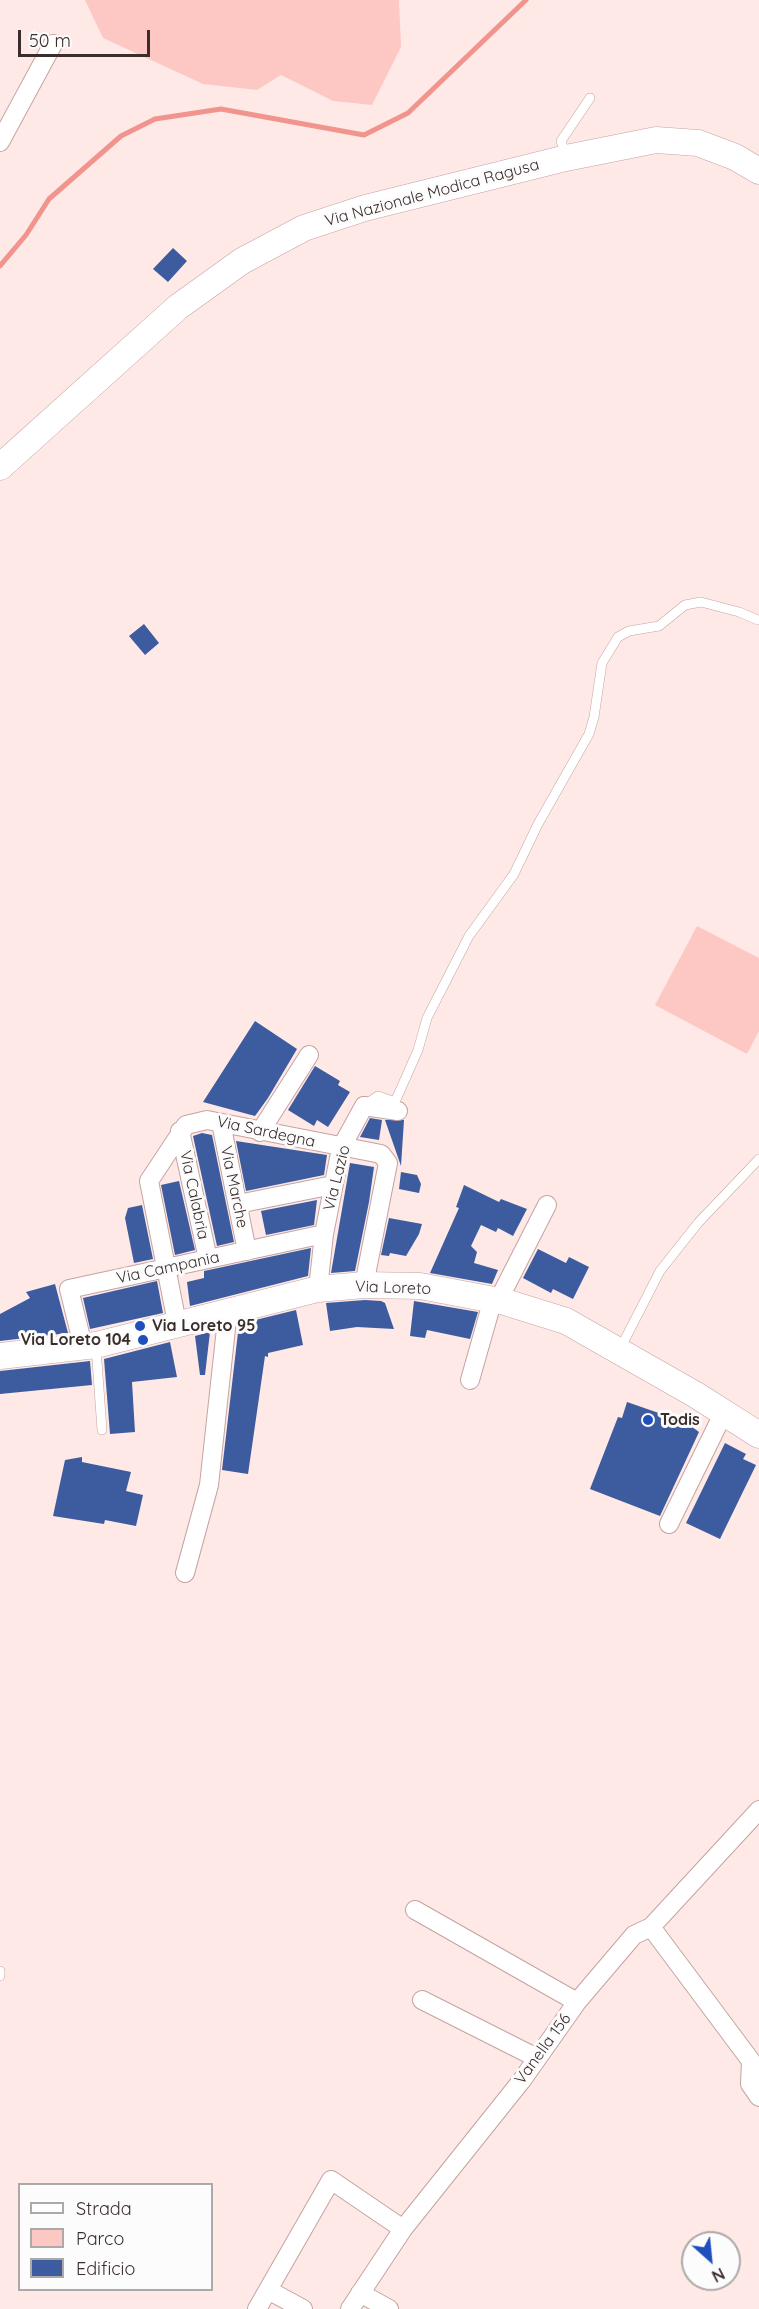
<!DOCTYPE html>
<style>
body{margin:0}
#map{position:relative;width:759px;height:2309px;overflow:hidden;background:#fee9e7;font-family:Quicksand,sans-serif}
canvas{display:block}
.legend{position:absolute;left:18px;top:2183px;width:195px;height:108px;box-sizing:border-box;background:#fcfcfc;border:2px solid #aea9a9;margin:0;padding:8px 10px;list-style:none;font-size:18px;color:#3a2d2c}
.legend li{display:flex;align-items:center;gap:12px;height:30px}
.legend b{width:30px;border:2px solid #aea9a9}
.north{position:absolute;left:681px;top:2231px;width:60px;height:60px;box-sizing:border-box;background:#fcfcfc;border:2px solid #aea9a9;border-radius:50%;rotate:153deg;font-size:16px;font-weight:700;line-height:24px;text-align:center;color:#3a2d2c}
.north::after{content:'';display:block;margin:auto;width:21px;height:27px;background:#1f4fbc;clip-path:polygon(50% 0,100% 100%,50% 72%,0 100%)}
.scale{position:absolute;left:18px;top:30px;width:132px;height:27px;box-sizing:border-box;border:3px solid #3a2d2c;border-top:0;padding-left:8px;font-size:18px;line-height:21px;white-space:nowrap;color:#3a2d2c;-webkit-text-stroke:4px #fcfcfc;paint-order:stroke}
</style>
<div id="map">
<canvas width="759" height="2309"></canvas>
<ul class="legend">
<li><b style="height:8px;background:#fff"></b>Strada</li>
<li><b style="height:16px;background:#fdc8c4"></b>Parco</li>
<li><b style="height:16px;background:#3c5c9f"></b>Edificio</li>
</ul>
<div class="north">N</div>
<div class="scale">50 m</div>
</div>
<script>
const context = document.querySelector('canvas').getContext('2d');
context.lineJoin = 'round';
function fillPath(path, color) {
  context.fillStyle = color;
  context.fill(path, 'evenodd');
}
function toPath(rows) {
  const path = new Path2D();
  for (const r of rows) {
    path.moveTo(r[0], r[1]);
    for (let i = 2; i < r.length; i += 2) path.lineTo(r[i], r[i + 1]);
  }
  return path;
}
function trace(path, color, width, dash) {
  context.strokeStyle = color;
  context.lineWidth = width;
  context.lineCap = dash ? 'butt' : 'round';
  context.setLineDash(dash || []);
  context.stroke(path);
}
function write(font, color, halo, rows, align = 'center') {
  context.font = font + ' Quicksand,sans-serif';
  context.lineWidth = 6;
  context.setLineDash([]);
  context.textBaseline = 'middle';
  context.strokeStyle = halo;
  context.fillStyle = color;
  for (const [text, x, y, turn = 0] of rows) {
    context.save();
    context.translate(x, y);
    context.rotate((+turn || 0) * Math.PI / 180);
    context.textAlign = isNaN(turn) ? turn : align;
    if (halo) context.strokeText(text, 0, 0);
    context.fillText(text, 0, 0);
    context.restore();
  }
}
fillPath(toPath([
 [85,0,399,0,401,47,372,105,333,101,281,75,257,90,203,84,103,38],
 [697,926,759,958,759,1031,747,1054,655,1005]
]), '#fdc8c4');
trace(toPath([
 [0,266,26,235,49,199,121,136,155,119,221,109,364,135,408,113,526,0]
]), '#f1948e', 5);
fillPath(toPath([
 [173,248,187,261,168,282,153,269],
 [144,624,159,643,145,655,129,636],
 [255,1021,297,1049,268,1098,255,1116,203,1102],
 [315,1066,340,1081,338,1085,350,1092,328,1127,317,1120,314,1126,288,1110],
 [370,1118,382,1120,379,1140,360,1137],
 [385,1120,404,1120,401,1166],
 [202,1133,212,1135,234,1242,217,1246,193,1136],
 [236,1141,327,1155,324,1175,246,1191],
 [350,1163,374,1167,369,1202,355,1271,331,1273],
 [401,1172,417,1175,421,1184,419,1193,399,1189],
 [179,1181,195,1250,175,1255,161,1185],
 [464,1185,499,1202,501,1199,527,1209,513,1236,498,1228,496,1232,481,1225,471,1246,477,1252,474,1263,498,1270,492,1284,430,1273,459,1208,456,1207],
 [317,1200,314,1225,266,1235,261,1211],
 [142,1205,153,1259,134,1263,125,1218,128,1208],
 [389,1218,422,1224,419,1234,406,1256,390,1253,389,1256,381,1255],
 [311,1248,308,1276,190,1306,187,1282,204,1278,204,1271],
 [538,1249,566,1263,569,1257,589,1267,573,1299,553,1289,551,1293,523,1278],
 [157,1281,163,1313,90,1329,83,1298],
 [55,1284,68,1333,0,1341,0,1314,30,1298,26,1292],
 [365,1300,381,1301,385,1303,394,1329,357,1327,330,1331,326,1303],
 [414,1301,478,1312,470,1339,427,1330,425,1338,410,1336],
 [296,1310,303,1345,268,1353,268,1357,265,1356,248,1474,222,1470,239,1324],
 [210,1332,205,1375,200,1375,195,1336],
 [170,1342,177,1377,132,1382,135,1432,110,1434,104,1359],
 [90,1361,92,1385,0,1394,0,1371],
 [627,1402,676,1419,677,1416,699,1432,660,1516,590,1489,618,1417,622,1418],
 [725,1443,746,1454,743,1459,756,1465,720,1539,686,1523],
 [82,1457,82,1462,131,1472,126,1491,143,1495,136,1526,105,1520,104,1524,53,1516,65,1460]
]), '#3c5c9f');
const lane = toPath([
 [566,156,561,141,590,98],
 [366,1104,378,1096,395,1102,418,1050,427,1018,469,936,514,874,538,824,589,734,594,717,602,663,618,637,629,631,659,626,685,605,701,602,739,612,758,620],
 [96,1347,102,1430],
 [620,1349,660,1271,698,1223,759,1159],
 [0,1971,0,1976]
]);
const street = toPath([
 [0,142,53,44],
 [221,1123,247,1251],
 [180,1131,208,1259],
 [260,1132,309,1055],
 [238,1204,333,1185],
 [318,1289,324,1234,341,1148,364,1106,398,1111],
 [498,1301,547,1205],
 [177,1323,149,1181,186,1125,207,1120,381,1154,388,1163,364,1285],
 [83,1346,69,1289,324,1234],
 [470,1380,493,1299],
 [669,1524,724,1412],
 [185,1573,209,1485,228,1310],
 [415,1910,577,2002],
 [651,1927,751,2061,750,2084,759,2097],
 [422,2000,537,2058],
 [268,2290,303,2309],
 [360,2293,389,2309],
 [257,2309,331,2180,403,2229],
 [350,2309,403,2229,522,2080,577,2002,634,1935,651,1927,759,1810]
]);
const secondary = toPath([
 [0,467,178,307,242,261,304,228,365,208,566,158,656,140,698,143,735,157,759,171],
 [0,1356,96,1345,318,1289,364,1285,420,1286,505,1302,566,1321,696,1395,759,1435]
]);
trace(lane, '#c4a3a1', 10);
trace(street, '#c4a3a1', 20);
trace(secondary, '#c4a3a1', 27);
trace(lane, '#fff', 9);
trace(street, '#fff', 18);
trace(secondary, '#fff', 26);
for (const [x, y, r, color] of [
 [140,1326,6,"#1f4fbc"],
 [143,1340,6,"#1f4fbc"],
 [648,1420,6,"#1f4fbc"]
]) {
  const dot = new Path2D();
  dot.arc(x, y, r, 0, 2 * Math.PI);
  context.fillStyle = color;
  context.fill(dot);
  trace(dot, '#fcfcfc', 2);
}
write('16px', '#3a2d2c', '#fcfcfc', [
 ["Via Nazionale Modica Ragusa",432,193,-15],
 ["Via Sardegna",266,1132,12],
 ["Via Lazio",337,1178,-76],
 ["Via Marche",234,1187,78],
 ["Via Calabria",194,1195,78],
 ["Via Campania",168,1268,-12],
 ["Via Loreto",393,1288,2],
 ["Vanella 156",543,2049,-54]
]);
write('bold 16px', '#3a2d2c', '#fcfcfc', [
 ["Via Loreto 95",152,1326],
 ["Via Loreto 104",131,1340,"right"],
 ["Todis",660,1420]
], 'left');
</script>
